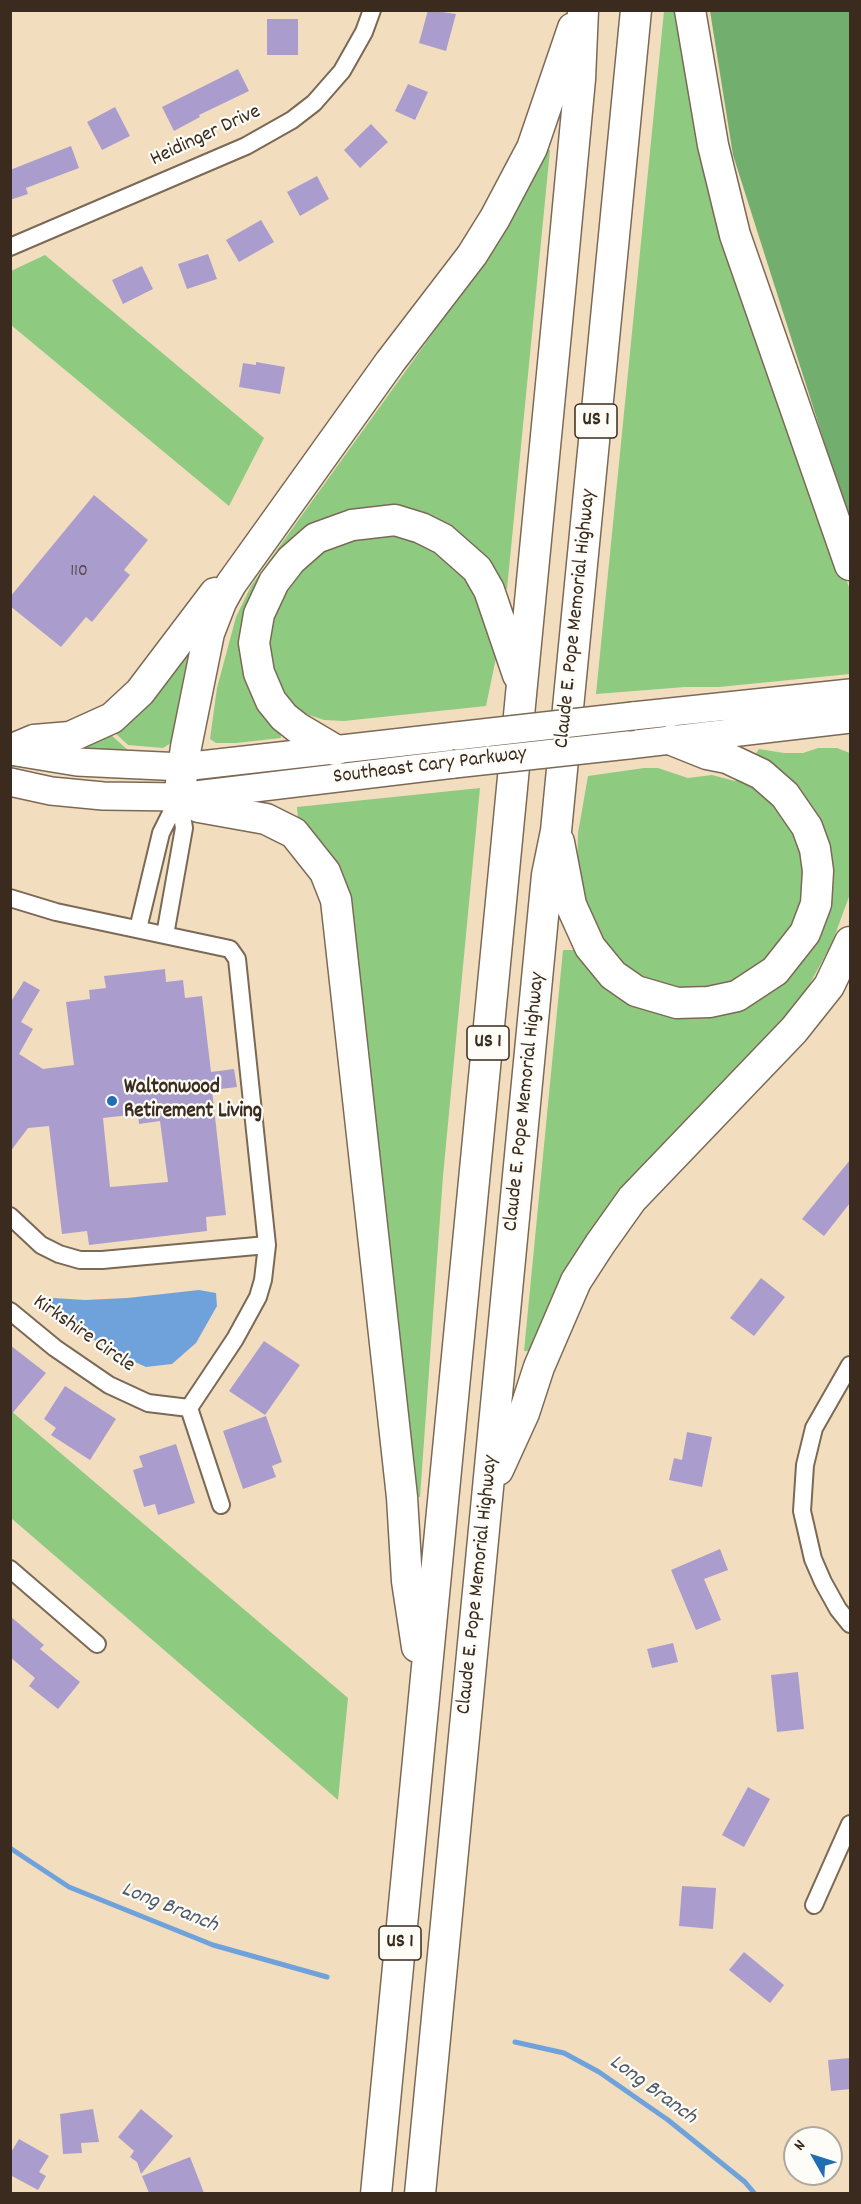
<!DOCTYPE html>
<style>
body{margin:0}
#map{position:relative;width:861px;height:2204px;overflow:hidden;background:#f2debf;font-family:Dekko,sans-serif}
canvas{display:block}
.frame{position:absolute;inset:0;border:12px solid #3b2a1e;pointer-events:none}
.north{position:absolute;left:783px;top:2126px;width:60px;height:60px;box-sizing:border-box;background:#fdfcf7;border:2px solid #afa8a0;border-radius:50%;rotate:309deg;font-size:16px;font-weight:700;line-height:24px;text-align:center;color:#3b2a1e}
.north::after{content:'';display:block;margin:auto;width:21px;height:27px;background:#1f6fb2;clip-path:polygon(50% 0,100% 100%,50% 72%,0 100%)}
</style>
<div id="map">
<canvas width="861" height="2204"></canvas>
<div class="frame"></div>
<div class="north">N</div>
</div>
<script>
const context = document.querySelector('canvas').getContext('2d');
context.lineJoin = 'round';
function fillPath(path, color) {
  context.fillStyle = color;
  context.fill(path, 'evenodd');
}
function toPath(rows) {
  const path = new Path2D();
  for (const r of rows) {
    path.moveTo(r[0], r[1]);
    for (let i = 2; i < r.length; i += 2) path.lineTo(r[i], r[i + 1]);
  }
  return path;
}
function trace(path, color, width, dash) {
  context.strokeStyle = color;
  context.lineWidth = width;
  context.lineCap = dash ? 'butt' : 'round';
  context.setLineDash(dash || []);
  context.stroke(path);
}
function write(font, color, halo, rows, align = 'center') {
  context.font = font + ' Dekko,sans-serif';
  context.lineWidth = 4.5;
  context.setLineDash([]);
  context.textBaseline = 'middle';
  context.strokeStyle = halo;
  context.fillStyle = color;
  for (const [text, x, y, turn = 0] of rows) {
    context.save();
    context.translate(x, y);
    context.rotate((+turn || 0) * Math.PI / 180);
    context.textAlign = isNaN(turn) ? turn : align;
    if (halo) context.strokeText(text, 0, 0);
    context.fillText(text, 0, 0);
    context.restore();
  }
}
fillPath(toPath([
 [664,11,682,11,820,505,850,590,850,674,719,687,685,687,596,694],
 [543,150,550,150,507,589,499,589,375,512,256,590,281,738,236,743,216,743,210,739,217,688,236,617,251,586,461,294],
 [45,255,264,438,229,506,11,325,11,271],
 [404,533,456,559,490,614,496,658,486,706,344,721,324,720,306,714,302,719,277,691,265,626,273,601,325,544],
 [189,649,171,743,163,748,128,745,114,732],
 [111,735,129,751,140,752,72,749],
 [818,748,837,748,850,753,850,894,832,943,807,989,536,1351,524,1351,563,950,582,950,637,1003,791,975,826,840,808,801,785,775,754,756,759,749,784,753,803,753],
 [644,768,658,768,688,778,712,775,735,781,745,774,786,808,810,879,789,944,715,994,647,986,607,956,577,879,578,833,588,776],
 [480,788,443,1176,420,1497,410,1496,363,1040,298,822,297,807],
 [10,1410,348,1698,338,1800,11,1518]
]), '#8ecb80');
fillPath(toPath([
 [710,11,850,11,850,523,733,155]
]), '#72af6e');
fillPath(toPath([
 [199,1290,216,1293,217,1306,196,1343,172,1364,146,1367,109,1350,61,1318,38,1297,85,1300,127,1298]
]), '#6fa2db');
trace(toPath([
 [10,1848,69,1887,213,1945,327,1977],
 [515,2042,564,2053,599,2072,668,2120,745,2182,755,2194]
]), '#6fa2db', 5);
fillPath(toPath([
 [428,10,456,14,446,51,419,43],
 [267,19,298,19,298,55,267,55],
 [238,69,249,91,199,115,200,117,174,131,162,107],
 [408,84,428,92,415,120,395,111],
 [115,107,130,136,102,150,87,122],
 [371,124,388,142,360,168,344,150],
 [71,146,79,168,26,188,28,194,10,200,10,170],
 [317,176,329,199,300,216,287,192],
 [261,220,274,242,239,262,226,240],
 [208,254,217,279,187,289,178,264],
 [142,266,153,289,123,304,112,280],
 [256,362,285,367,280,394,239,387,243,363,256,365],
 [94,495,148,540,124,570,130,575,92,622,86,617,61,647,10,606,10,597],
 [165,969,166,982,183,980,185,998,202,996,211,1072,234,1069,237,1087,212,1090,226,1215,206,1217,207,1231,89,1245,87,1231,62,1234,49,1126,28,1128,10,1152,10,1003,24,981,40,990,21,1022,33,1029,19,1054,43,1069,74,1065,66,1002,90,999,89,990,106,988,104,976],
 [138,1114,139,1124,160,1121,168,1182,110,1187,103,1118],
 [850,1160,850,1203,824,1236,802,1219],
 [761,1278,785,1297,754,1336,730,1318],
 [264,1341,300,1365,265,1415,229,1391],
 [10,1345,46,1373,10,1416],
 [65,1386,116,1419,90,1460,51,1435,56,1428,44,1419],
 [266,1416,282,1462,272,1466,276,1477,243,1489,223,1431],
 [687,1432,712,1437,702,1487,669,1480,674,1458,682,1460],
 [176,1444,195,1503,158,1515,155,1504,144,1507,133,1470,143,1467,139,1456],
 [720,1549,728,1570,704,1579,721,1620,696,1630,671,1570],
 [10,1616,44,1645,40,1649,80,1682,58,1709,29,1686,35,1678,10,1657],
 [673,1643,678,1662,652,1668,647,1649],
 [798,1672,804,1729,777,1732,771,1675],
 [748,1787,770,1799,744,1847,722,1835],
 [682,1886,716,1888,713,1929,679,1926],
 [744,1952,784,1985,770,2003,729,1970],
 [850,2058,850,2089,831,2091,828,2060],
 [93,2109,99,2142,81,2143,82,2153,63,2154,60,2114],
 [141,2109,173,2136,141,2174,137,2162,130,2157,134,2151,118,2137],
 [19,2139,49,2156,39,2172,46,2176,38,2190,10,2175,10,2154],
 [190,2157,204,2193,149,2193,142,2176]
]), '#aa9dce');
const minor = toPath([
 [10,247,246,146,292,120,314,103,342,71,364,32,372,10],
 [10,898,56,912,230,949,237,959,267,1245,263,1280,258,1297,235,1339,189,1408],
 [138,929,161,833,179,797],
 [165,935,184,828,179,797],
 [10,1216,41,1245,59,1254,80,1260,102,1260,267,1245],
 [10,1311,55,1348,109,1385,148,1403,189,1408],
 [850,1365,814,1428,805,1465,802,1511,813,1559,823,1582,838,1609,850,1624],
 [189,1408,221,1505],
 [10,1569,97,1644],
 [814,1905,850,1824]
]);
const primary = toPath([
 [633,716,850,693],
 [628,745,850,719],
 [10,751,77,762,183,767,456,736],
 [10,782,51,791,103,796,179,797,454,764]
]);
const motorway = toPath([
 [690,10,713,145,735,235,850,565],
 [10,750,34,740,70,737,112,718,140,692,215,593],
 [335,750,298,728,284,717,271,701,259,673,254,643,259,614,274,582,291,560,316,538,352,525,395,520,421,528,443,539,477,569,489,590,518,675],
 [559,842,571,905,590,947,613,975,636,991,677,1003,709,1002,737,996,775,971,805,933,816,904,818,871,815,849,807,827,785,795,761,774,727,758,707,754,672,740],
 [498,1470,524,1413,539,1367,576,1281,600,1244,632,1199,794,1030,829,986,850,942],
 [417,1647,407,1581,402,1497,336,900,325,872,294,833,266,819,199,807,179,797,186,747,209,633,221,602,231,584,390,362,472,255,495,218,532,148,573,28],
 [376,2194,561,281,580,79,583,10],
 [420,2194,547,875,556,831,636,10]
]);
trace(minor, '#7b6956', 20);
trace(primary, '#7b6956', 30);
trace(motorway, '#7b6956', 33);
trace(minor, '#fff', 16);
trace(primary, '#fff', 27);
trace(motorway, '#fff', 30);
const primaryBridge = toPath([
 [456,736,633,716],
 [454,764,628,745]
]);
trace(primaryBridge, '#7b6956', 30, []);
trace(primaryBridge, '#fff', 27);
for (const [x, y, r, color] of [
 [112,1101,6,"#1f6fb2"]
]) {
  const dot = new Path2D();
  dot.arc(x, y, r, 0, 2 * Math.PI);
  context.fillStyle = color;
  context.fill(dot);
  trace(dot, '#fdfcf7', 2);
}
write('18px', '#57474a', null, [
 ["110",79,573]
]);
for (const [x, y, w] of [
 [596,421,42],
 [488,1043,42],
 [400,1943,42]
]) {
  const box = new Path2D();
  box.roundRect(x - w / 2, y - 17, w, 34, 4.5);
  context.fillStyle = '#fdfcf7';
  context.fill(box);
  trace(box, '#3b2a1e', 1.5);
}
write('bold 20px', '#3b2a1e', null, [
 ["US 1",596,421],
 ["US 1",488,1043],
 ["US 1",400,1943]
]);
write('21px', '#3b2a1e', '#fdfcf7', [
 ["Heidinger Drive",206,137,-25],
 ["Claude E. Pope Memorial Highway",577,619,-84],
 ["Southeast Cary Parkway",430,767,-7],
 ["Claude E. Pope Memorial Highway",526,1102,-84],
 ["Kirkshire Circle",83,1335,35],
 ["Claude E. Pope Memorial Highway",479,1585,-84]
]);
write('bold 21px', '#3b2a1e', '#fdfcf7', [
 ["Waltonwood",124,1089],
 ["Retirement Living",124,1113]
], 'left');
write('italic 22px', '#505a6a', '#fdfcf7', [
 ["Long Branch",169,1909,22],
 ["Long Branch",652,2091,36]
]);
</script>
